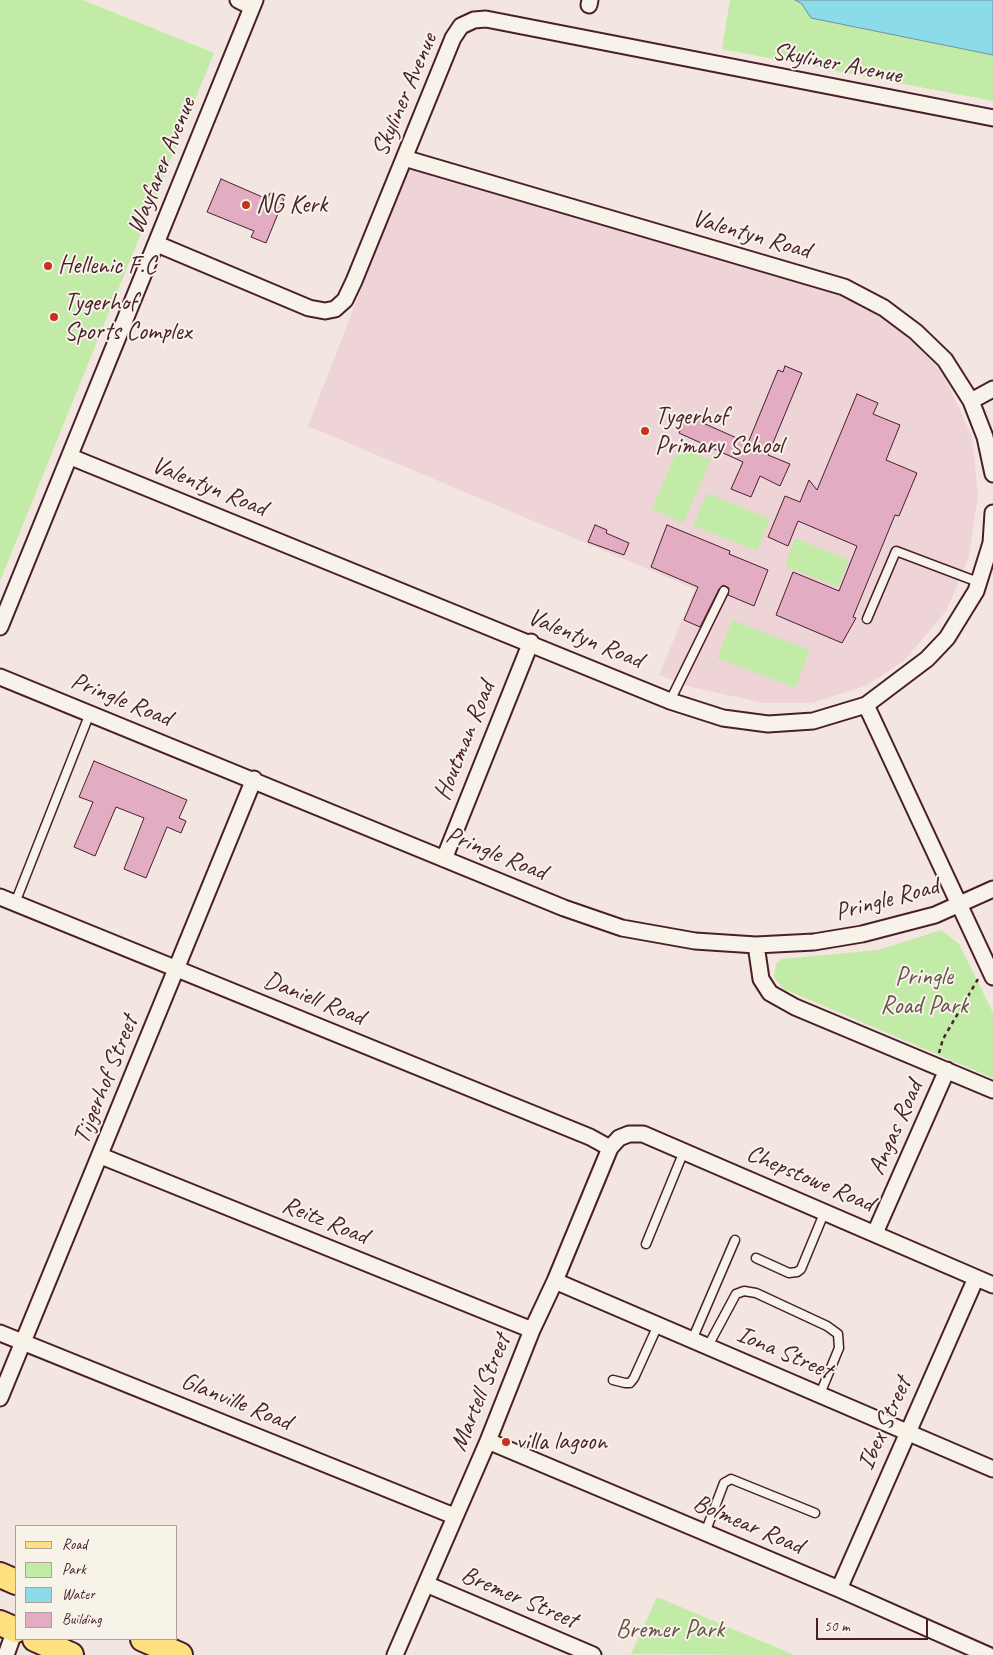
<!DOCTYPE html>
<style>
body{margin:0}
#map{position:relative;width:993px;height:1655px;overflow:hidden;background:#f3e5e0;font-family:Caveat,sans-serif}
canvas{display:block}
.legend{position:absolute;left:15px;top:1525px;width:162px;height:115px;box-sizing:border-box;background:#f7f3e8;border:1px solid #b29e9c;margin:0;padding:6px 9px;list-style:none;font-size:15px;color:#4a1f2b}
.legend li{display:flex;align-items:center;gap:10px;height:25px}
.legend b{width:25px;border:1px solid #b29e9c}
.scale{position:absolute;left:816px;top:1618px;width:112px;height:22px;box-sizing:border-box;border:2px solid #4a1f2b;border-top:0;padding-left:6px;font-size:15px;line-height:18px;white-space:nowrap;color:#4a1f2b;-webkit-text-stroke:4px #f7f3e8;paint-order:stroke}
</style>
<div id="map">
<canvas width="993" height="1655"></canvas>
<ul class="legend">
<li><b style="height:6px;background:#fde080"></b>Road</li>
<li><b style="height:14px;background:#c1eba7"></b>Park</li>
<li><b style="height:14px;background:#8cdbe9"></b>Water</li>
<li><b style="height:14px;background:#e2acc2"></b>Building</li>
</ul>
<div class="scale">50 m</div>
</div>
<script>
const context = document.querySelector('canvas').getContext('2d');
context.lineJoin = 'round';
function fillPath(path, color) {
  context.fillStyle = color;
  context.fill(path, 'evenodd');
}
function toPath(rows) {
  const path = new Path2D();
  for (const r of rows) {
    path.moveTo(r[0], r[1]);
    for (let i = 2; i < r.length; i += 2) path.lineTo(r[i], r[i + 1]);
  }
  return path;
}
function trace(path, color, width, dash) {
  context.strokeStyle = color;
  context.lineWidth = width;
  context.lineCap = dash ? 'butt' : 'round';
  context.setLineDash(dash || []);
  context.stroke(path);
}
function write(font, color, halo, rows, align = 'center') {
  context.font = font + ' Caveat,sans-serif';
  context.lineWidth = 4;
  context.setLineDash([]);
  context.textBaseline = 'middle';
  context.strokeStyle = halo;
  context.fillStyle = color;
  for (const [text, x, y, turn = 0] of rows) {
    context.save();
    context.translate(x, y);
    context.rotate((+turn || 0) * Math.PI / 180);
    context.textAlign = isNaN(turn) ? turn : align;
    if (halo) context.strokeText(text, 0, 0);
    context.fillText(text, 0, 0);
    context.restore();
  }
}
fillPath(toPath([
 [408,168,848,296,904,331,943,374,972,436,978,495,969,557,946,611,904,661,865,686,812,703,764,703,691,687,659,675,695,589,308,426]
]), '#eed4d7');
fillPath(toPath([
 [0,0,83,0,214,53,0,581],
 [730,0,795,0,802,4,811,18,993,55,993,101,722,49],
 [679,446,711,460,683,523,652,509],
 [707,493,770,519,757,551,693,526],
 [795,538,849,560,838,587,785,566],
 [732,620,810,650,795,688,717,658],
 [941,930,959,944,993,1013,993,1078,784,989,774,978,776,964,782,959,878,950],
 [657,1597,792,1654,792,1655,631,1654]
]), '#c1eba7');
const water = toPath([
 [795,0,993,0,993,55,811,18,802,4,795,0]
]);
fillPath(water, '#8cdbe9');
trace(water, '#72909d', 1);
const building = toPath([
 [221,179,267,199,270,193,284,199,266,243,251,237,254,231,207,212,221,179],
 [785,366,802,373,768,455,790,464,780,486,760,476,751,497,731,489,743,462,679,433,688,413,704,420,703,423,748,443,778,370,783,372,785,366],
 [857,394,878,403,873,414,900,425,886,460,917,473,899,516,895,515,853,617,856,618,842,643,776,615,793,572,839,591,857,546,798,521,788,546,768,537,785,496,800,502,809,480,817,490,857,394],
 [595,525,607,530,606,533,629,543,624,555,588,542,595,525],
 [667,525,730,551,729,554,768,570,754,606,728,595,729,588,723,585,719,589,700,627,684,620,698,587,651,567,667,525],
 [94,761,187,800,179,818,186,821,181,833,167,827,146,878,124,869,144,818,116,807,95,856,74,847,93,802,79,797,94,761]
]);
fillPath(building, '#e2acc2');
trace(building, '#4a1f2b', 1);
const service = toPath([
 [867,619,896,551,978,582],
 [670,701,724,591],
 [15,903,90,713],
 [646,1244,684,1151],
 [756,1258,789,1273,797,1272,801,1269,825,1211],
 [692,1340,735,1240],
 [708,1346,736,1294,744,1291,756,1293,827,1326,838,1334,839,1348,820,1394],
 [613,1380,625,1383,630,1383,634,1378,658,1325],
 [705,1533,724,1483,731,1479,815,1513]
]);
const minor = toPath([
 [238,0,252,7],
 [589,5,590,0],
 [404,158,844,287,884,308,916,332,945,360,971,401,985,437,993,474],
 [157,244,309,308,325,311,335,309,345,300,354,281,453,38,461,26,474,20,486,19,993,118],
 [971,401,993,389],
 [71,457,670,701,723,718,768,724,813,721,866,705,927,659,947,638,976,591,991,543,993,513],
 [0,627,255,0],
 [0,677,564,908,622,928,695,941,756,945,814,942,862,934,935,915,993,889],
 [866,705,993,977],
 [444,859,531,642],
 [0,897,590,1137,610,1148],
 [756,945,761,979,770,993,795,1007,993,1090],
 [101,1156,532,1330],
 [875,1233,947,1070],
 [555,1281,993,1469],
 [0,1333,454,1516],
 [0,1398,254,779],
 [488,1441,839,1589,988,1655],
 [426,1584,593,1655],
 [839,1589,976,1278],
 [6,1655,15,1630],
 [395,1655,488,1441,532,1330,555,1281,610,1148,619,1138,629,1134,643,1134,993,1285]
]);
const primary = toPath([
 [0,1575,16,1582],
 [0,1623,16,1630],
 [35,1639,71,1655],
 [143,1639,180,1655]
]);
trace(service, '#4a1f2b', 11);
trace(minor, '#4a1f2b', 19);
trace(primary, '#4a1f2b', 28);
trace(toPath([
 [939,1053,943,1039,978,979]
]), '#4a1f2b', 2.5, [4, 4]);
trace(service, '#f7f3e8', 8);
trace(minor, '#f7f3e8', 15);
trace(primary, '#fde080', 24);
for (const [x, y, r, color] of [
 [246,205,5,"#c8321e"],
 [48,266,5,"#c8321e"],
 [54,317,5,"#c8321e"],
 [645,431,5,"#c8321e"],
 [506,1442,5,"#c8321e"]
]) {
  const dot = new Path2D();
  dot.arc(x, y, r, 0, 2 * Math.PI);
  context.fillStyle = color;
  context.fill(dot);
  trace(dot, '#f7f3e8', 2);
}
write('25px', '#4a1f2b', '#f7f3e8', [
 ["Skyliner Avenue",837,64,11],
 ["Skyliner Avenue",405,95,-67],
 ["Wayfarer Avenue",162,166,-68],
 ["Valentyn Road",751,235,16],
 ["Valentyn Road",209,487,22],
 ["Valentyn Road",585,639,22],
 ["Pringle Road",121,700,22],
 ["Houtman Road",465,741,-68],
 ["Pringle Road",496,854,22],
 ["Pringle Road",887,900,-15],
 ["Daniell Road",314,999,22],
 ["Tijgerhof Street",106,1080,-68],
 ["Angas Road",896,1128,-66],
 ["Chepstowe Road",810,1179,23],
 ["Reitz Road",325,1221,22],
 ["Iona Street",784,1353,23],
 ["Martell Street",481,1393,-68],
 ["Glanville Road",236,1402,22],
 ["Ibex Street",885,1424,-66],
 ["Bolmear Road",748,1525,23],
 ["Bremer Street",519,1598,23]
]);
write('25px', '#4a1f2b', '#f7f3e8', [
 ["NG Kerk",256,205],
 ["Hellenic F.C",58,266],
 ["Tygerhof",64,303],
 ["Sports Complex",64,332],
 ["Tygerhof",655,417],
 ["Primary School",655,446],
 ["villa lagoon",516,1442]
], 'left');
write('25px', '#68524a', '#f7f3e8', [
 ["Pringle",924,977],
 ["Road Park",924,1006],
 ["Bremer Park",670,1630]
]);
</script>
